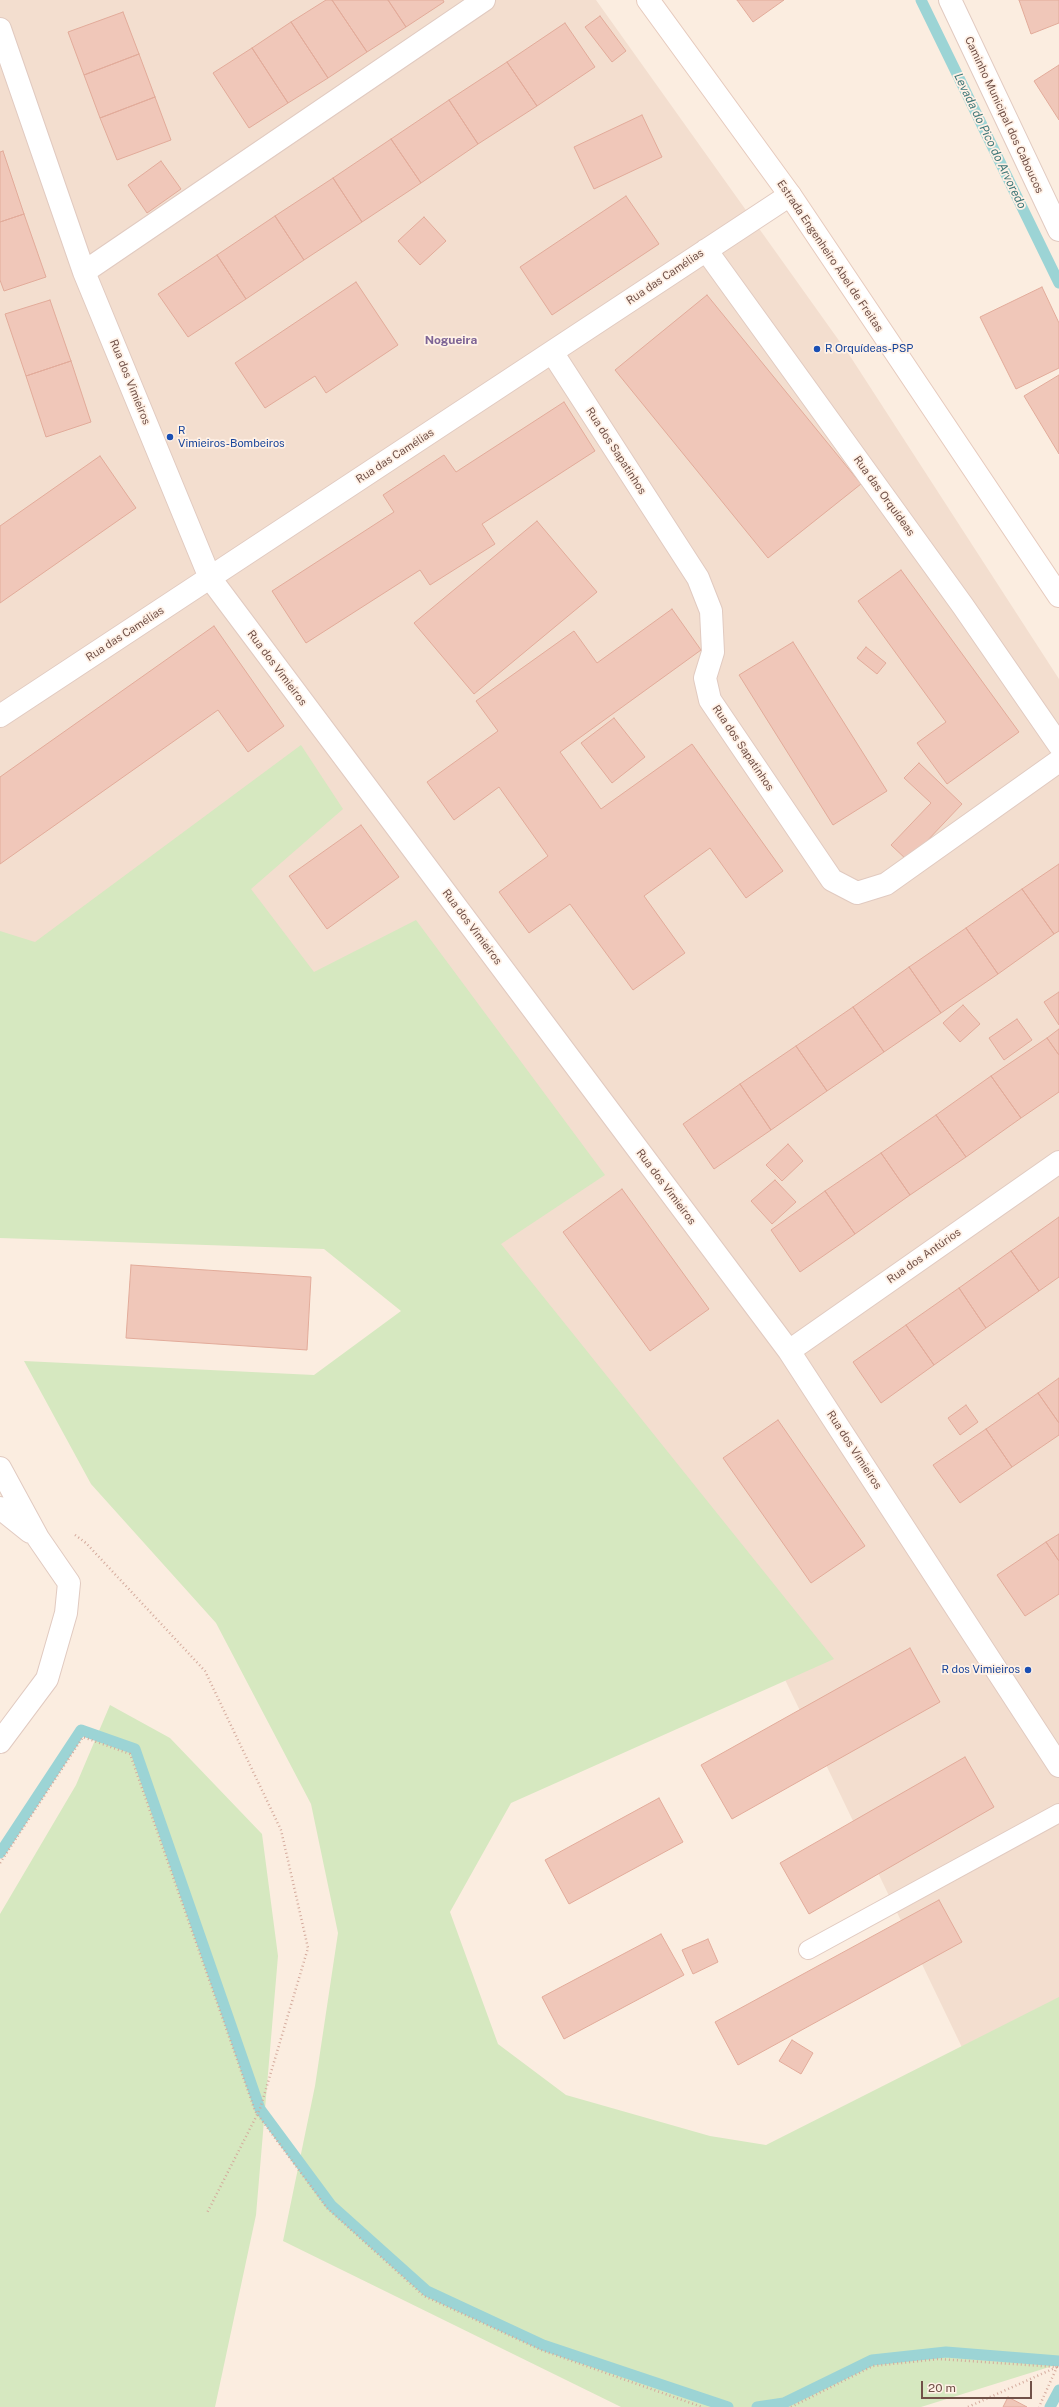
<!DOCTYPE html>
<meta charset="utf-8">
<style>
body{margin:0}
#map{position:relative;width:1059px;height:2407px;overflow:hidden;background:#fbede0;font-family:"Public Sans",sans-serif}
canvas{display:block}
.scale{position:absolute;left:921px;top:2381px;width:111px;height:18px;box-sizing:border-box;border:2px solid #715148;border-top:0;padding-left:5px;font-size:12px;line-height:14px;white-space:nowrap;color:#715148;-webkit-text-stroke:3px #fff1e6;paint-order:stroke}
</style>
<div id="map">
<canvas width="1059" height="2407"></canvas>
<div class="scale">20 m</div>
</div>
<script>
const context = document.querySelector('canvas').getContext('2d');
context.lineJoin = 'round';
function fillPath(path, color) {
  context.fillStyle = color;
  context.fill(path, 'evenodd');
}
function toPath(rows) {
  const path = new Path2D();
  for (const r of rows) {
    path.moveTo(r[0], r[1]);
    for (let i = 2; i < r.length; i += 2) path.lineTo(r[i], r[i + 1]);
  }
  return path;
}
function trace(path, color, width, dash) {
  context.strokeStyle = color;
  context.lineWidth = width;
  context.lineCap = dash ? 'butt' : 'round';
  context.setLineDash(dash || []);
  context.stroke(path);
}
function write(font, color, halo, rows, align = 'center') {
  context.font = font + ' "Public Sans",sans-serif';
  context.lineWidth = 3.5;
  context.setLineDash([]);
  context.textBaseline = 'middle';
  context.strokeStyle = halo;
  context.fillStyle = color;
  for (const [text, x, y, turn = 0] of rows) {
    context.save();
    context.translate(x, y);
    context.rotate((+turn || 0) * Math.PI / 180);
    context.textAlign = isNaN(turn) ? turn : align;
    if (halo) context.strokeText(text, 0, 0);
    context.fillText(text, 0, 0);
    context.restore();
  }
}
fillPath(toPath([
 [0,0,596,0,850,356,1059,679,1059,2249,726,1557,0,943]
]), '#f3decf');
fillPath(toPath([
 [301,745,343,809,251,889,314,972,416,920,605,1175,501,1244,834,1659,511,1803,450,1912,498,2044,566,2095,710,2136,766,2145,1059,1997,1059,2364,921,2407,621,2407,283,2241,315,2086,338,1933,311,1804,216,1623,91,1484,24,1361,314,1375,401,1311,324,1249,0,1238,0,931,35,942],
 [110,1705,170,1738,262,1834,278,1956,256,2215,215,2407,0,2407,0,1914,76,1785]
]), '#d6e8c0');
trace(toPath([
 [921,0,1059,283],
 [0,1853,81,1730,135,1749,260,2109,331,2205,427,2291,543,2345,728,2407],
 [757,2407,784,2403,872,2360,946,2352,1059,2361],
 [1050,2407,1059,2390]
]), '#9cd4d5', 11);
const building = toPath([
 [326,0,332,0,367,52,328,78,291,22,326,0],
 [332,0,388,0,406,27,367,52,332,0],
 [388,0,443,0,444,2,406,27,388,0],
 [737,0,784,0,753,22,737,0],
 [1019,0,1059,0,1059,23,1031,34,1019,0],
 [123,12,139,54,84,75,68,32,123,12],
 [600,16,626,51,612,62,585,27,600,16],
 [291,22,328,78,288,103,252,48,291,22],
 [565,23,595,67,537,106,507,62,565,23],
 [252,48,288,103,249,128,213,73,252,48],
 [139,54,155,97,100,118,84,75,139,54],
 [507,62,537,106,478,144,449,100,507,62],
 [1059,65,1059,120,1034,81,1059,65],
 [155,97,171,140,117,160,100,118,155,97],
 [449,100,478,144,421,183,391,139,449,100],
 [642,115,662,157,594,189,574,147,642,115],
 [391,139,421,183,362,222,333,178,391,139],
 [3,151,24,214,0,222,0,152,3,151],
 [161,161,181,189,147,213,128,185,161,161],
 [333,178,362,222,304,260,275,216,333,178],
 [626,196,659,244,552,315,520,267,626,196],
 [24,214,46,277,4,291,0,280,0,222,24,214],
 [275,216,304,260,246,299,217,255,275,216],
 [424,217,446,241,420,265,398,241,424,217],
 [217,255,246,299,188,337,158,294,217,255],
 [356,282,398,345,326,393,315,376,265,408,235,363,356,282],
 [1042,287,1059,323,1059,368,1016,389,980,317,1042,287],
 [707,295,861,484,768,558,615,370,707,295],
 [50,300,71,361,26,376,5,314,50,300],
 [71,361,91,422,46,437,26,376,71,361],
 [1059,375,1059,454,1024,396,1059,375],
 [564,402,595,451,482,524,495,544,430,585,420,570,306,643,272,591,394,512,383,495,444,455,456,472,564,402],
 [100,456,136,508,0,603,0,526,100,456],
 [537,521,597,592,474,694,414,623,537,521],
 [901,570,1019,732,947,784,917,743,946,722,858,601,901,570],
 [672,609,701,650,560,752,601,809,692,744,783,871,746,898,710,848,644,896,685,953,633,990,570,904,529,933,499,892,548,856,499,787,454,820,427,782,498,731,476,701,574,631,597,663,672,609],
 [214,626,284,726,248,752,218,710,0,864,0,777,214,626],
 [793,642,887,791,833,825,739,675,793,642],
 [866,647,886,663,877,674,857,658,866,647],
 [614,718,645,757,612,783,581,743,614,718],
 [919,763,962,804,908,861,891,845,931,803,904,778,919,763],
 [361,825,399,877,327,929,289,876,361,825],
 [1059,864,1059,931,1054,934,1022,889,1059,864],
 [1022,889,1054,934,998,974,966,928,1022,889],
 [966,928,998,974,941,1013,909,967,966,928],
 [909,967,941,1013,884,1052,853,1007,909,967],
 [1059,992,1059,1025,1044,1002,1059,992],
 [963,1005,980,1024,960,1042,943,1023,963,1005],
 [853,1007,884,1052,827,1091,796,1046,853,1007],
 [1017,1019,1032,1040,1004,1060,989,1038,1017,1019],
 [1059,1029,1059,1055,1047,1038,1059,1029],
 [1047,1038,1059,1055,1059,1092,1021,1118,991,1076,1047,1038],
 [796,1046,827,1091,771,1130,740,1084,796,1046],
 [991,1076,1021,1118,966,1157,936,1115,991,1076],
 [740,1084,771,1130,714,1169,683,1124,740,1084],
 [936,1115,966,1157,910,1195,881,1153,936,1115],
 [788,1144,803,1161,782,1181,766,1165,788,1144],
 [881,1153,910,1195,855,1234,825,1191,881,1153],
 [775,1180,796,1202,772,1224,751,1201,775,1180],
 [622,1189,709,1309,650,1351,563,1232,622,1189],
 [825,1191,855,1234,800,1272,771,1230,825,1191],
 [1059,1217,1059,1277,1039,1291,1011,1251,1059,1217],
 [1011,1251,1039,1291,986,1328,959,1288,1011,1251],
 [131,1265,311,1277,307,1350,126,1338,131,1265],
 [959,1288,986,1328,934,1365,906,1325,959,1288],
 [906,1325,934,1365,881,1403,853,1362,906,1325],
 [1059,1378,1059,1423,1038,1393,1059,1378],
 [1038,1393,1059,1423,1059,1435,1012,1467,986,1429,1038,1393],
 [966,1405,978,1422,960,1435,948,1418,966,1405],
 [778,1420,865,1546,811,1583,723,1458,778,1420],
 [986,1429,1012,1467,960,1503,933,1465,986,1429],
 [1059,1534,1059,1561,1046,1542,1059,1534],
 [1046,1542,1059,1561,1059,1594,1025,1616,997,1575,1046,1542],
 [910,1648,940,1702,732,1819,701,1765,910,1648],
 [965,1757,994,1807,809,1914,780,1863,965,1757],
 [659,1798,683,1842,569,1904,545,1860,659,1798],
 [939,1900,962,1942,738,2065,715,2022,939,1900],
 [661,1934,684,1975,564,2039,542,1997,661,1934],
 [708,1939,718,1962,693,1974,682,1950,708,1939],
 [792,2040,813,2053,801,2074,779,2061,792,2040],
 [1008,2397,1027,2407,1003,2407,1008,2397]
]);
fillPath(building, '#f0c7b9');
trace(building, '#e2ab9a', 1);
const lane = toPath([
 [808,1950,1059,1813]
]);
const street = toPath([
 [950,0,1059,230],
 [0,29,84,272,210,578,789,1351,1059,1766],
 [706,250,963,606,1059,745],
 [84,272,484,0],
 [552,352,698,578,711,611,713,652,705,678,710,700,832,880,857,893,886,884,1059,761],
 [0,716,790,195],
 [789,1351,1059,1162],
 [0,1468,38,1538,69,1583,66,1613,47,1679,0,1742],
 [0,1508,30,1532]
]);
const secondary = toPath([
 [648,0,790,195,1059,596]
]);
trace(lane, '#e1cac0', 20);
trace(street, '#e1cac0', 24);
trace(secondary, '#e6cabd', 24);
trace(toPath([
 [75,1535,86,1543,205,1671,281,1830,308,1948,260,2109,207,2213],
 [0,1863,83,1737,130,1754,255,2111,327,2208,424,2296,541,2350,702,2407],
 [791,2407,873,2366,939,2359,1057,2367,1039,2407],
 [968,2407,1057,2367]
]), '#d4aa9c', 2.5, [1, 3]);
trace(lane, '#fff', 18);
trace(street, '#fff', 22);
trace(secondary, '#fff', 22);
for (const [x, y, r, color] of [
 [817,349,4,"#1a4fb4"],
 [170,437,4,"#1a4fb4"],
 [1028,1670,4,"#1a4fb4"]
]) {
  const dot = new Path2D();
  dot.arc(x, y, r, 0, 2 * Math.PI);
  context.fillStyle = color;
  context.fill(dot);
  trace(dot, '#fff1e6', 1.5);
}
write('11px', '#715148', '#fff1e6', [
 ["Caminho Municipal dos Caboucos",1004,115,65],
 ["Estrada Engenheiro Abel de Freitas",830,256,56],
 ["Rua das Camélias",665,277,-34],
 ["Rua dos Vimieiros",130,382,68],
 ["Rua dos Sapatinhos",616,451,57],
 ["Rua das Camélias",395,456,-33],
 ["Rua das Orquídeas",884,496,54],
 ["Rua das Camélias",125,634,-33],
 ["Rua dos Vimieiros",277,668,53],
 ["Rua dos Sapatinhos",743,748,56],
 ["Rua dos Vimieiros",472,927,53],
 ["Rua dos Vimieiros",666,1187,53],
 ["Rua dos Antúrios",924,1256,-35],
 ["Rua dos Vimieiros",854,1450,57]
]);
write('11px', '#164399', '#fff1e6', [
 ["R Orquídeas-PSP",825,349],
 ["R",178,431],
 ["Vimieiros-Bombeiros",178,444],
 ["R dos Vimieiros",1020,1670,"right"]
], 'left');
write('italic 12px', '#3d7677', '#fff1e6', [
 ["Levada do Pico do Arvoredo",990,141,64]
]);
write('bold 12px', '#7d6495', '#fff1e6', [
 ["Nogueira",451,340]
]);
</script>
